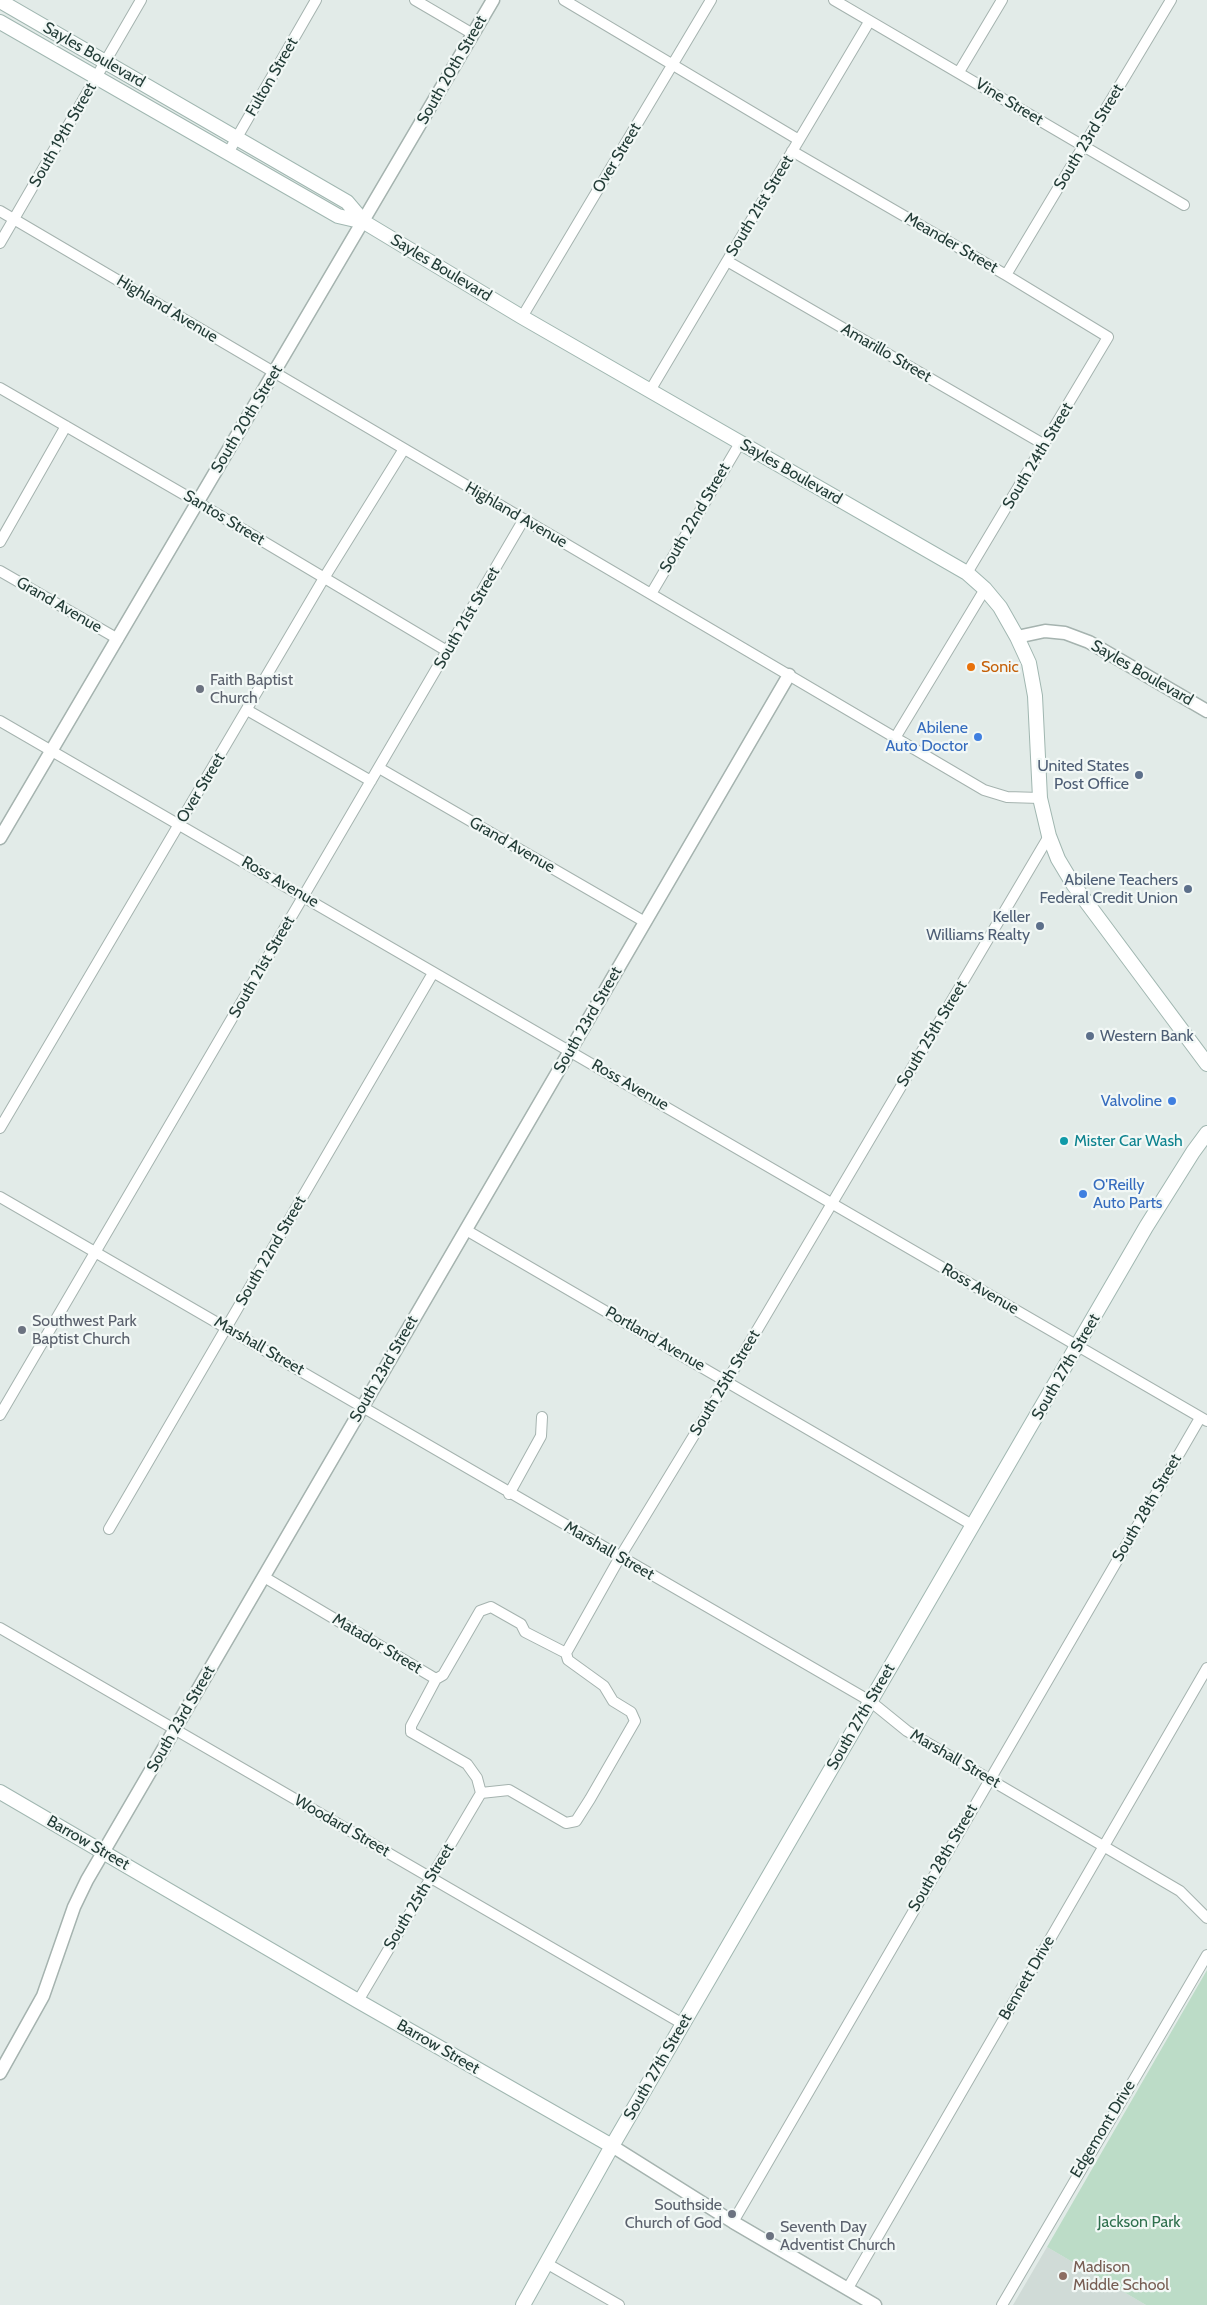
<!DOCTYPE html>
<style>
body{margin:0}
canvas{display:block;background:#e2ebe8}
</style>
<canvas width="1207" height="2305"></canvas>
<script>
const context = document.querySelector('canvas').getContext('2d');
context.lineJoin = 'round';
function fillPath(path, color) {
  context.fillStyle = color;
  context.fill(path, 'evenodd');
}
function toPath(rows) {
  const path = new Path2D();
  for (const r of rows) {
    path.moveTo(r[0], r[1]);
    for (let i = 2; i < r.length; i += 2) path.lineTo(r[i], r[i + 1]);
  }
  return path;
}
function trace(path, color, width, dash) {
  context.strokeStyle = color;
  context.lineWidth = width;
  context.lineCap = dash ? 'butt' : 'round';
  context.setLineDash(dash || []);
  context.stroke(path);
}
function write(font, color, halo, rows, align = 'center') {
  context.font = font + ' Cabin,sans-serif';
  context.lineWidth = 4.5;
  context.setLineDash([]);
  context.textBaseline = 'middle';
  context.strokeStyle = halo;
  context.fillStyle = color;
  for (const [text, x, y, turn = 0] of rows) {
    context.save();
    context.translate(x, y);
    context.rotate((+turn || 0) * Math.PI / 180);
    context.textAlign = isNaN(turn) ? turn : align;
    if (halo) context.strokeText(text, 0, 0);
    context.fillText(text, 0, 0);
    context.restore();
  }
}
fillPath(toPath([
 [1047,2247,1146,2305,1013,2305]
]), '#d0dbd7');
fillPath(toPath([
 [1207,1970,1207,2305,1146,2305,1047,2247]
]), '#bcdcc7');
const minor = toPath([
 [415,0,473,34],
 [564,0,799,140],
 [834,0,1184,205],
 [959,72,1002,0],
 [792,151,1006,275,1108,337,967,573],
 [228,153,316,0],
 [0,211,984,790,1007,797,1040,798],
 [0,243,141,0],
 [727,261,1045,445],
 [1006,275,1171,0],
 [522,317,711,0],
 [0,388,197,502,447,651],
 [651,389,869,22],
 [0,542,66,426],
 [0,571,118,639],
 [651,594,740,443],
 [247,710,371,781],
 [0,721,1207,1421],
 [895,738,985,589],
 [379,768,645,922],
 [0,1128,324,578,404,449],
 [0,1197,870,1701,907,1731,1180,1891,1207,1918],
 [466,1230,974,1526],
 [0,1415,524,519],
 [509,1494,541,1436,542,1417],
 [109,1529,433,973],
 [264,1577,436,1679,443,1675,480,1611,491,1607,521,1624,525,1632,566,1653],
 [0,1628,683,2024],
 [481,1793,509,1790,566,1823,576,1821,590,1799,635,1721,631,1712,613,1701,604,1686,568,1660,566,1653,620,1557,727,1381,1049,836],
 [358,2001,481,1793,477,1778,467,1764,411,1732,411,1726,436,1679],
 [733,2222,1200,1418],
 [546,2263,619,2305],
 [848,2288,1207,1668],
 [1002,2305,1207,1955]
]);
const tertiary = toPath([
 [1017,637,1045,631,1065,633,1089,642,1207,711],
 [0,838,493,0],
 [0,2073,43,1996,74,1907,87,1880,789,675],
 [612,2146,733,2222,875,2305]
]);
const secondary = toPath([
 [0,1,347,202,364,222,522,317,967,573,985,589,1000,607,1017,637,1029,663,1035,696,1040,798,1049,836,1058,859,1073,884,1207,1064],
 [0,22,338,216,364,222],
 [0,1792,358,2001,612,2146],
 [523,2305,612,2146,1146,1227,1193,1152,1207,1133]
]);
trace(minor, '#a5b3af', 12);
trace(tertiary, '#a5b3af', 15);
trace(secondary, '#a1b7b1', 16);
trace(minor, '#fff', 10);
trace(tertiary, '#fff', 12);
trace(secondary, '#fff', 14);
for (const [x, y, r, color] of [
 [971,667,5,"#e8710a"],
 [200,689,5,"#6b7280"],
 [978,737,5,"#3f7fe0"],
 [1139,775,5,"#5c6f8a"],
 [1188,889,5,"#5c6f8a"],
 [1040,926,5,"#5c6f8a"],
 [1090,1036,5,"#5c6f8a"],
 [1172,1101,5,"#3f7fe0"],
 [1064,1141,5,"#0f9aa8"],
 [1083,1194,5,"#3f7fe0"],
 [22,1330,5,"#6b7280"],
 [732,2214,5,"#6b7280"],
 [770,2236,5,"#6b7280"],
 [1063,2276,5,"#8d6e63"]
]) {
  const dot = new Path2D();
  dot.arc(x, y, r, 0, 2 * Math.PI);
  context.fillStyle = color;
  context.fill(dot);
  trace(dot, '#f2f8f6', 2);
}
write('16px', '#233c37', '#f2f8f6', [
 ["Sayles Boulevard",94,55,30],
 ["South 20th Street",452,70,-60],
 ["Fulton Street",272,77,-60],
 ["Vine Street",1009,102,31],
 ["South 19th Street",63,135,-60],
 ["South 23rd Street",1089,137,-59],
 ["Over Street",617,158,-59],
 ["South 21st Street",760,206,-59],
 ["Meander Street",951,243,30],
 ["Sayles Boulevard",441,268,31],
 ["Highland Avenue",167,309,31],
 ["Amarillo Street",886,353,30],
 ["South 20th Street",247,419,-59],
 ["South 24th Street",1038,456,-59],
 ["Sayles Boulevard",791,472,30],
 ["Highland Avenue",516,515,30],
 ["Santos Street",224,518,31],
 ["South 22nd Street",695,518,-60],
 ["Grand Avenue",59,605,30],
 ["South 21st Street",467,618,-60],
 ["Sayles Boulevard",1142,673,30],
 ["Over Street",201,788,-59],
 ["Grand Avenue",512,845,30],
 ["Ross Avenue",280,882,30],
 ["South 21st Street",262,967,-60],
 ["South 23rd Street",588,1020,-60],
 ["South 25th Street",932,1034,-59],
 ["Ross Avenue",630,1085,30],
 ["South 22nd Street",271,1251,-60],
 ["Ross Avenue",980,1289,30],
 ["Portland Avenue",655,1339,30],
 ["Marshall Street",259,1346,30],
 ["South 27th Street",1066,1367,-60],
 ["South 23rd Street",384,1369,-60],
 ["South 25th Street",725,1383,-59],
 ["South 28th Street",1147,1508,-60],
 ["Marshall Street",609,1551,30],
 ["Matador Street",377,1644,31],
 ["South 27th Street",861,1717,-60],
 ["South 23rd Street",181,1719,-60],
 ["Marshall Street",955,1759,30],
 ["Woodard Street",342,1826,30],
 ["Barrow Street",88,1843,30],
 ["South 28th Street",943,1858,-60],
 ["South 25th Street",419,1897,-59],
 ["Bennett Drive",1027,1978,-60],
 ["Barrow Street",438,2047,30],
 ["South 27th Street",658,2067,-60],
 ["Edgemont Drive",1103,2129,-59]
]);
write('16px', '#c56008', '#f2f8f6', [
 ["Sonic",981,667]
], 'left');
write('16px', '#5b616d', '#f2f8f6', [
 ["Faith Baptist",210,680],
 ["Church",210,698],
 ["Southwest Park",32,1321],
 ["Baptist Church",32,1339],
 ["Southside",722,2205,"right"],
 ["Church of God",722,2223,"right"],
 ["Seventh Day",780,2227],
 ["Adventist Church",780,2245]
], 'left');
write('16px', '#366cbe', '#f2f8f6', [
 ["Abilene",968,728],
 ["Auto Doctor",968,746],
 ["Valvoline",1162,1101],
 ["O'Reilly",1093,1185,"left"],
 ["Auto Parts",1093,1203,"left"]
], 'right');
write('16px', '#4e5e75', '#f2f8f6', [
 ["United States",1129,766],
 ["Post Office",1129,784],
 ["Abilene Teachers",1178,880],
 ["Federal Credit Union",1178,898],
 ["Keller",1030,917],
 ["Williams Realty",1030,935],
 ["Western Bank",1100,1036,"left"]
], 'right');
write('16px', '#0d838f', '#f2f8f6', [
 ["Mister Car Wash",1074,1141]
], 'left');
write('16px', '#2f704e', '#f2f8f6', [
 ["Jackson Park",1139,2222]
]);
write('16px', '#785e54', '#f2f8f6', [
 ["Madison",1073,2267],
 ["Middle School",1073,2285]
], 'left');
</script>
